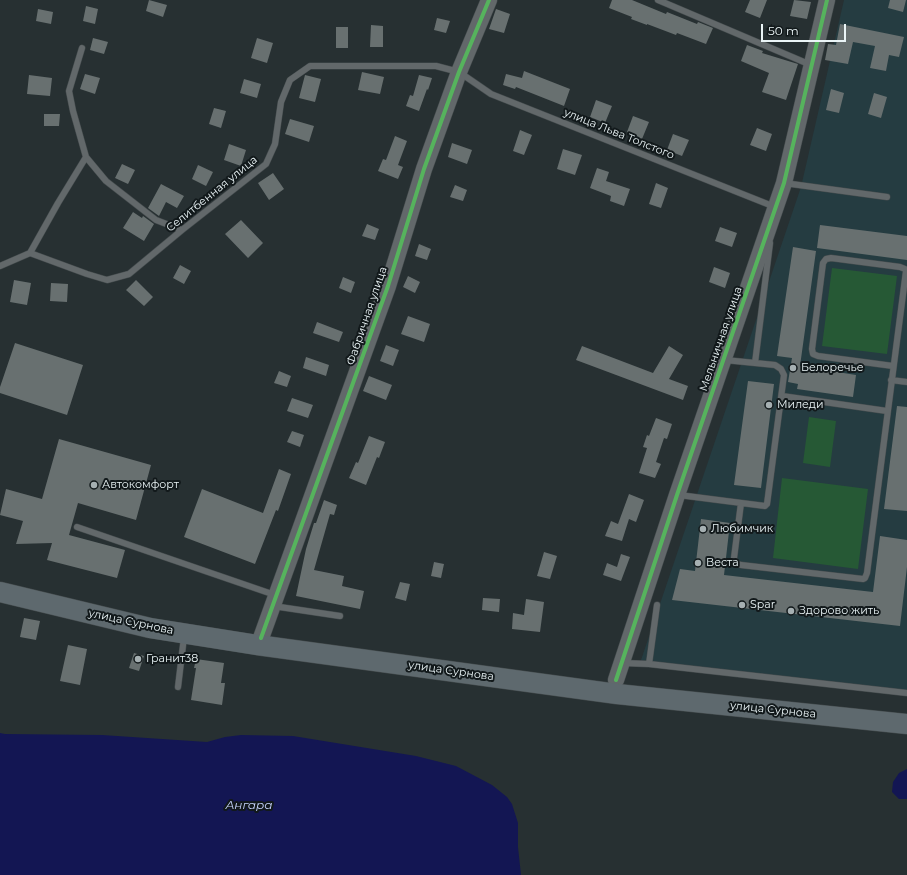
<!DOCTYPE html>
<meta charset="utf-8">
<style>
body{margin:0}
#map{position:relative;width:907px;height:875px;overflow:hidden;background:#273032;font-family:Montserrat,sans-serif}
canvas{display:block}
.scale{position:absolute;left:761px;top:24px;width:85px;height:18px;box-sizing:border-box;border:2px solid #ebf5f7;border-top:0;padding-left:5px;font-size:12px;line-height:14px;white-space:nowrap;color:#ebf5f7;-webkit-text-stroke:3px #12191b;paint-order:stroke}
</style>
<div id="map">
<canvas width="907" height="875"></canvas>
<div class="scale">50 m</div>
</div>
<script>
const context = document.querySelector('canvas').getContext('2d');
context.lineJoin = 'round';
function fillPath(path, color) {
  context.fillStyle = color;
  context.fill(path, 'evenodd');
}
function toPath(rows) {
  const path = new Path2D();
  for (const r of rows) {
    path.moveTo(r[0], r[1]);
    for (let i = 2; i < r.length; i += 2) path.lineTo(r[i], r[i + 1]);
  }
  return path;
}
function trace(path, color, width, dash) {
  context.strokeStyle = color;
  context.lineWidth = width;
  context.lineCap = dash ? 'butt' : 'round';
  context.setLineDash(dash || []);
  context.stroke(path);
}
function write(font, color, halo, rows, align = 'center') {
  context.font = font + ' Montserrat,sans-serif';
  context.lineWidth = 4;
  context.setLineDash([]);
  context.textBaseline = 'middle';
  context.strokeStyle = halo;
  context.fillStyle = color;
  for (const [text, x, y, turn = 0] of rows) {
    context.save();
    context.translate(x, y);
    context.rotate((+turn || 0) * Math.PI / 180);
    context.textAlign = isNaN(turn) ? turn : align;
    if (halo) context.strokeText(text, 0, 0);
    context.fillText(text, 0, 0);
    context.restore();
  }
}
fillPath(toPath([
 [844,0,907,0,907,693,639,666,801,187]
]), '#253c41');
fillPath(toPath([
 [832,268,897,276,887,354,822,346],
 [809,417,836,421,830,467,803,463],
 [782,478,868,489,858,569,773,558]
]), '#265935');
fillPath(toPath([
 [0,733,5,734,102,735,207,742,225,737,241,735,293,736,416,756,456,766,492,785,507,797,512,804,518,823,518,847,521,875,0,875],
 [907,769,907,799,899,799,892,792,893,782,899,773]
]), '#131653');
fillPath(toPath([
 [149,0,167,5,163,17,146,11],
 [612,0,632,0,666,14,667,12,697,24,698,22,713,28,706,44,677,33,676,35,647,24,647,25,631,19,632,17,609,8],
 [750,0,767,0,760,18,745,12],
 [794,0,811,2,807,19,790,16],
 [890,0,906,0,903,12,888,8],
 [86,6,98,9,95,24,83,21],
 [38,9,53,12,51,24,36,21],
 [496,9,510,14,504,33,489,29],
 [437,18,450,21,446,33,434,30],
 [840,24,904,37,899,57,889,55,886,71,870,68,875,46,853,42,848,64,825,60,828,44,836,45],
 [371,25,383,26,383,47,370,47],
 [336,27,348,27,348,48,336,48],
 [93,38,108,42,104,54,90,50],
 [257,38,273,43,267,63,251,58],
 [747,45,763,51,762,53,798,64,786,100,762,92,769,73,741,61],
 [524,71,570,89,564,106,516,87,515,89,503,85,506,74,522,78],
 [362,72,384,77,380,94,358,90],
 [85,74,100,78,95,94,80,89],
 [29,75,52,78,50,96,27,94],
 [305,75,321,79,315,102,299,98],
 [419,75,432,78,428,90,427,89,419,111,406,106,410,95,413,96],
 [244,79,261,84,257,98,240,93],
 [831,89,844,93,839,113,826,110],
 [874,93,887,97,881,118,868,114],
 [596,100,612,106,605,123,590,117],
 [214,108,226,111,221,128,209,124],
 [44,114,60,114,59,126,44,126],
 [633,116,649,122,642,139,627,132],
 [290,119,314,126,309,142,285,134],
 [757,128,772,134,766,151,750,145],
 [520,130,532,135,524,155,513,151],
 [673,134,689,140,682,156,667,150],
 [395,136,407,141,398,165,403,167,398,179,378,171,383,159,386,160],
 [452,143,472,150,467,164,448,157],
 [229,144,246,150,241,166,224,160],
 [563,149,582,155,575,175,557,169],
 [122,164,135,170,128,184,115,178],
 [198,165,213,172,206,186,192,179],
 [597,168,609,172,606,181,630,189,624,206,610,201,611,196,590,188],
 [273,173,284,189,269,200,258,183],
 [656,183,668,188,661,208,649,204],
 [161,184,184,196,177,208,166,202,159,216,148,208],
 [455,185,467,190,463,201,450,197],
 [133,212,142,218,143,216,154,224,144,241,123,228],
 [241,220,263,243,248,258,225,234],
 [367,224,379,229,375,240,362,236],
 [820,225,907,236,907,260,817,248],
 [720,227,737,233,732,247,715,241],
 [419,244,431,249,427,260,415,256],
 [793,247,816,251,800,366,856,375,853,397,797,389,798,384,788,382,792,358,777,356],
 [180,265,191,271,184,284,173,278],
 [714,267,730,273,725,288,709,282],
 [408,276,420,282,415,293,403,287],
 [343,277,355,282,351,293,339,288],
 [14,280,31,283,27,305,10,302],
 [136,280,153,297,144,306,126,290],
 [51,283,68,284,67,302,50,301],
 [408,316,430,324,424,342,401,334],
 [317,322,343,332,339,342,313,333],
 [15,343,83,365,67,415,0,393,0,387],
 [386,345,399,350,393,366,380,361],
 [582,346,653,373,669,346,683,355,669,379,688,386,683,400,576,360],
 [306,357,329,365,326,376,303,368],
 [279,371,291,376,287,387,274,383],
 [369,376,392,385,386,400,363,391],
 [748,381,774,384,761,488,734,485],
 [292,398,313,405,308,418,287,411],
 [897,406,907,407,907,511,884,509],
 [656,418,672,424,667,439,664,438,656,462,661,464,655,478,639,473,647,448,643,447,647,435,649,436],
 [292,431,304,435,300,447,287,442],
 [369,436,385,442,379,458,377,457,366,485,349,478,356,462,358,463],
 [59,439,151,465,136,520,78,503,69,535,125,550,117,578,47,560,52,543,16,544,23,521,0,515,6,489,42,499],
 [279,469,291,474,278,511,276,510,255,564,184,537,202,489,263,513],
 [629,494,644,500,636,522,629,519,622,541,605,536,611,521,618,524],
 [324,500,337,505,334,515,330,514,314,570,344,576,342,586,364,591,360,609,296,596,306,549,314,523,316,523],
 [701,519,730,523,724,575,873,592,880,536,907,540,907,567,900,626,672,600,680,569,695,571],
 [544,552,557,556,550,579,537,576],
 [621,554,630,557,621,581,603,575,607,563,617,567],
 [434,562,444,564,441,578,431,576],
 [400,582,410,584,406,601,395,598],
 [483,598,500,599,499,612,482,610],
 [526,599,544,602,540,632,512,629,513,613,524,615],
 [24,618,40,621,36,640,20,637],
 [68,645,87,649,80,685,60,681],
 [134,653,144,656,139,671,129,668],
 [196,659,224,663,221,683,225,683,222,705,191,700,196,668,194,668]
]), '#687070');
const service = toPath([
 [658,0,811,65],
 [82,48,69,91,73,111,86,157,106,181,156,220,182,230],
 [784,183,887,197],
 [30,253,58,203,86,157],
 [0,266,30,253,87,274,107,280,129,274,182,230,266,164,275,144,281,102,290,80,310,66,436,66,459,72,491,94,775,207],
 [755,363,770,243],
 [891,380,907,382],
 [782,396,887,411],
 [679,495,765,506,767,504,784,375,781,369,775,365,725,360],
 [741,503,734,558,735,563,741,565,863,579,865,578,867,573,906,271,905,269,900,267,831,258,826,259,823,263,812,349,813,354,818,356,893,366],
 [77,527,275,595],
 [273,606,340,616],
 [623,663,649,664,657,605],
 [649,664,907,693],
 [178,687,184,637]
]);
const tertiary = toPath([
 [261,638,388,286,424,169,459,72,489,0],
 [616,680,677,495,784,183,827,0]
]);
const primary = toPath([
 [0,592,150,628,257,645,617,694,907,724]
]);
trace(service, '#454c4e', 7);
trace(tertiary, '#454c4e', 17);
trace(primary, '#454c4e', 21);
trace(service, '#62686a', 6);
trace(tertiary, '#62686a', 16);
trace(primary, '#5e696e', 20);
trace(toPath([
 [261,638,388,286,424,169,459,72,489,0],
 [616,680,677,495,784,183,827,0]
]), '#56b35d', 4);
for (const [x, y, r, color] of [
 [793,368,4,"#a6b0b2"],
 [769,405,4,"#a6b0b2"],
 [94,485,4,"#a6b0b2"],
 [703,529,4,"#a6b0b2"],
 [698,563,4,"#a6b0b2"],
 [742,605,4,"#a6b0b2"],
 [791,611,4,"#a6b0b2"],
 [138,659,4,"#a6b0b2"]
]) {
  const dot = new Path2D();
  dot.arc(x, y, r, 0, 2 * Math.PI);
  context.fillStyle = color;
  context.fill(dot);
  trace(dot, '#12191b', 1.5);
}
write('11px', '#ebf5f7', '#12191b', [
 ["улица Льва Толстого",619,134,22],
 ["Селитбенная улица",212,194,-39],
 ["Фабричная улица",367,316,-71],
 ["Мельничная улица",721,339,-71],
 ["улица Сурнова",131,622,12],
 ["улица Сурнова",451,671,8],
 ["улица Сурнова",773,710,6]
]);
write('11px', '#ebf5f7', '#12191b', [
 ["Белоречье",801,368],
 ["Миледи",777,405],
 ["Автокомфорт",102,485],
 ["Любимчик",711,529],
 ["Веста",706,563],
 ["Spar",750,605],
 ["Здорово жить",799,611],
 ["Гранит38",146,659]
], 'left');
write('italic 12px', '#c6d3fc', '#12191b', [
 ["Ангара",249,805]
]);
</script>
